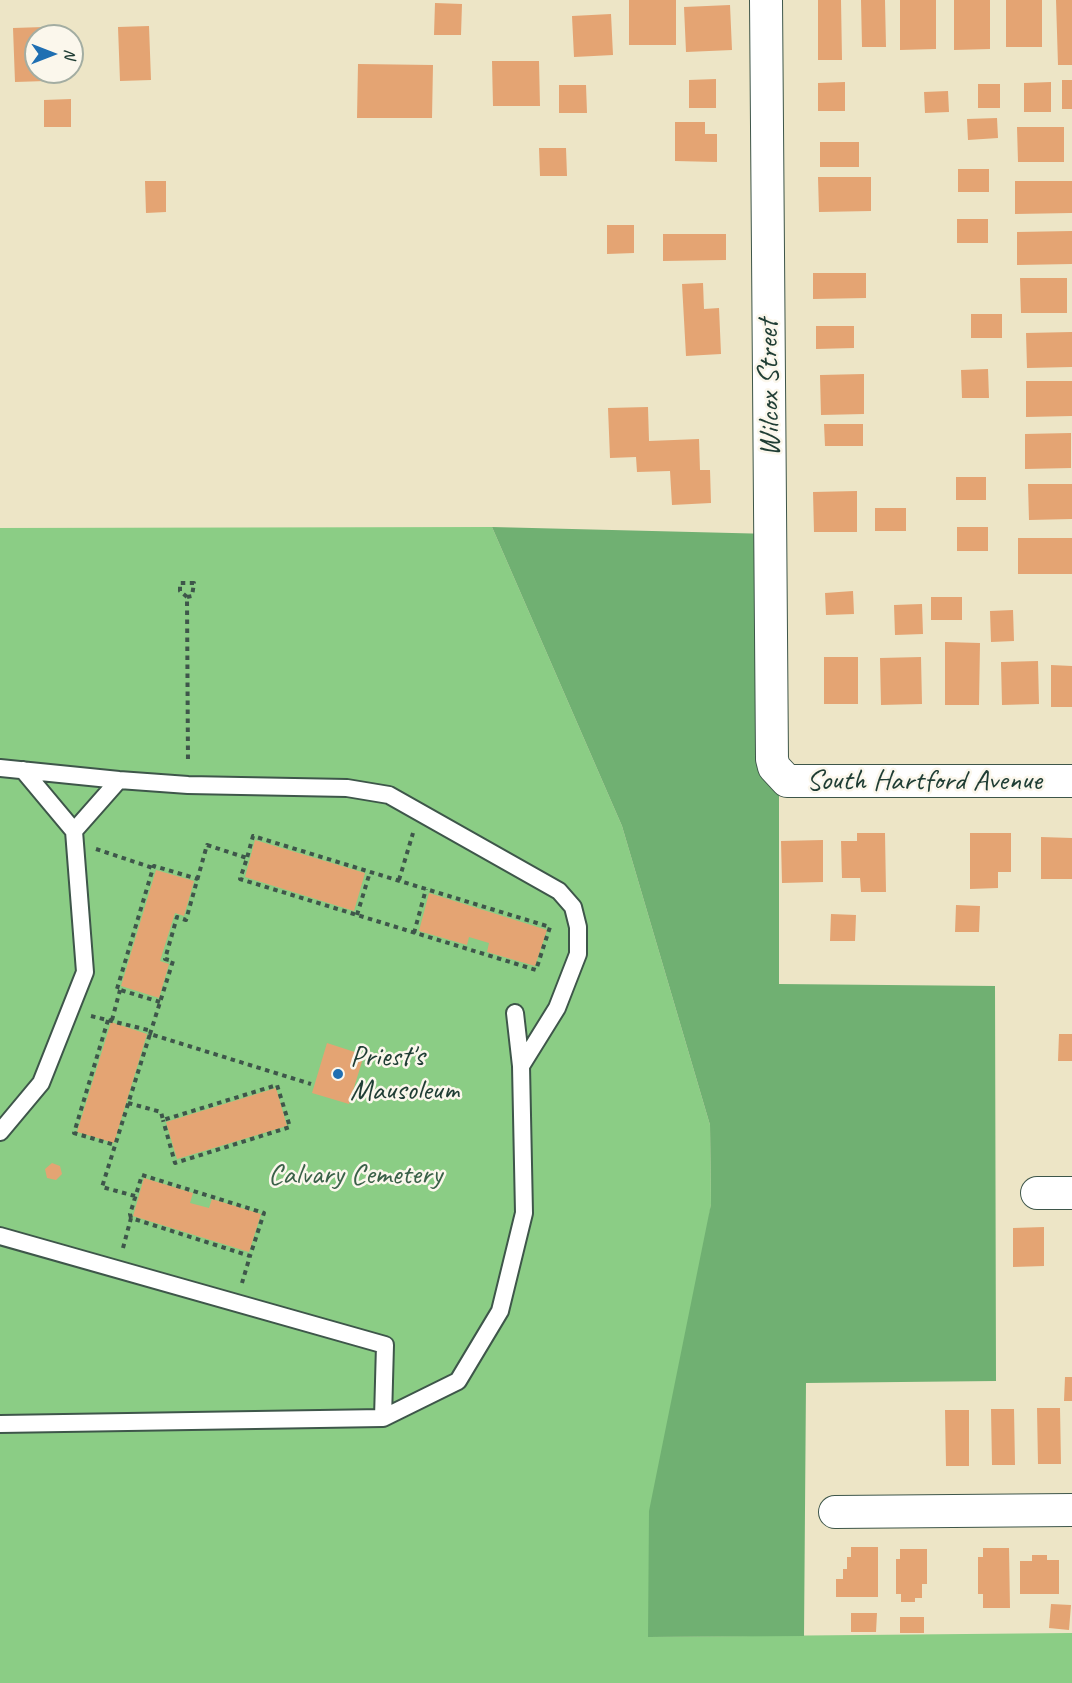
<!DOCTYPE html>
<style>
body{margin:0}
#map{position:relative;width:1072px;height:1683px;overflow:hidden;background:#ede5c6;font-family:Caveat,sans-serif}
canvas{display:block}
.north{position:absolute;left:24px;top:24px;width:60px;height:60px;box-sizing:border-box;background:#fbf7ec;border:2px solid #a3ada2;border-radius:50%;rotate:90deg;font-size:16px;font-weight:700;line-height:24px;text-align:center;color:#1f3d34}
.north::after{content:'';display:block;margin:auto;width:21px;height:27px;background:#1f6fb2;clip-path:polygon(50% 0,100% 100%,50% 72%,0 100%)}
</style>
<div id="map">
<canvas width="1072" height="1683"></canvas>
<div class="north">N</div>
</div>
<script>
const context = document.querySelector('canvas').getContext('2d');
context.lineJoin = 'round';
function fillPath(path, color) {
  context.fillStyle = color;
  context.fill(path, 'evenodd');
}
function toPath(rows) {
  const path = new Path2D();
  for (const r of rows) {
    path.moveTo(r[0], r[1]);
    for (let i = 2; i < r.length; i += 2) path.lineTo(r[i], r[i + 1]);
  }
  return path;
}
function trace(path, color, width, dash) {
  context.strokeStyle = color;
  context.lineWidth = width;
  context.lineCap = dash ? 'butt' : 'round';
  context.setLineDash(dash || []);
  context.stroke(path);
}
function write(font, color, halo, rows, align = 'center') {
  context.font = font + ' Caveat,sans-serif';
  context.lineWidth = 5;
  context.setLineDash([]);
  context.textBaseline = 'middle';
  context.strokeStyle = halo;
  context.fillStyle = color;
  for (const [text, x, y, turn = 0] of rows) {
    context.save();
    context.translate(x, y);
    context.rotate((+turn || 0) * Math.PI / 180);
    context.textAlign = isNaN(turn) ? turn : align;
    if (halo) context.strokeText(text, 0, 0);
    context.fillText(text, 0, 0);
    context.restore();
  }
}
fillPath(toPath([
 [492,527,622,826,710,1125,711,1204,648,1637,1072,1633,1072,1683,0,1683,0,528]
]), '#8bcd85');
fillPath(toPath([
 [492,527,772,534,779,774,779,984,995,986,996,1381,806,1383,804,1636,648,1637,649,1511,711,1204,710,1125,622,826]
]), '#70b072');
fillPath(toPath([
 [629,0,676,0,676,45,629,45],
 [818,0,841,0,842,60,818,60],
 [861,0,885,0,886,47,862,47],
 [900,0,936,0,936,49,900,50],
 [954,0,990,0,990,49,954,50],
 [1006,0,1042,0,1042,47,1006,47],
 [1056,0,1072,0,1072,65,1058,65],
 [435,3,462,4,461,35,434,35],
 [730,5,732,50,686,52,684,7],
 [611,14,613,55,574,57,572,16],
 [149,26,151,80,120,81,118,27],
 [44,27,44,36,36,36,36,72,46,72,46,81,15,82,13,28],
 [492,61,539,61,540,106,493,106],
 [358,64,433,65,432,118,357,118],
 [716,79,716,108,689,108,689,80],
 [1062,80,1072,80,1072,109,1062,109],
 [845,82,845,111,818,111,818,83],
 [1051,82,1051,112,1024,112,1024,83],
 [978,84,1000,84,1000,108,978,108],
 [559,85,586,85,587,113,559,113],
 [948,91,949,112,925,113,924,92],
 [71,99,71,127,44,127,44,100],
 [997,118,998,138,968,140,967,119],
 [675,122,705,122,705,134,717,134,717,162,675,161],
 [1017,127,1064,127,1064,162,1018,162],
 [820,142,859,142,859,167,820,167],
 [539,148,566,148,567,176,540,176],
 [958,169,989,169,989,192,958,192],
 [818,177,871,177,871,211,819,212],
 [145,181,166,181,166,212,146,213],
 [1015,181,1072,181,1072,213,1015,214],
 [957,219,988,219,988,243,957,243],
 [607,225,634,225,634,253,607,254],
 [1072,231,1072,264,1017,265,1017,232],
 [663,234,726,234,726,260,663,261],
 [813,273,866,273,866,298,813,299],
 [1020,278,1067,278,1067,313,1021,313],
 [703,283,704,309,719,308,721,354,686,356,682,284],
 [971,314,1002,314,1002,338,971,338],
 [816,326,854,326,854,348,816,349],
 [1072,332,1072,367,1027,368,1026,333],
 [988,369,989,398,962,398,961,370],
 [864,374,864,414,821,415,820,375],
 [1026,381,1072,381,1072,416,1026,417],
 [648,407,649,441,699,439,700,470,710,470,711,503,672,505,670,471,637,472,636,457,610,458,608,408],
 [824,424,863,424,863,446,825,446],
 [1071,433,1071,468,1025,469,1025,434],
 [956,477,986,477,986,500,956,500],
 [1028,484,1072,484,1072,519,1029,520],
 [857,491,857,532,814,532,813,492],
 [875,508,906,508,906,531,875,531],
 [957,527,988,527,988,551,957,551],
 [1018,538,1072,538,1072,574,1018,574],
 [853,591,854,614,826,615,825,593],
 [931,597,962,597,962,620,931,620],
 [922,604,923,634,895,635,894,605],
 [1013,610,1014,641,991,642,990,611],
 [945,642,980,643,979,705,945,705],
 [824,657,858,657,858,704,824,704],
 [921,657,922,704,881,705,880,658],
 [1038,661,1039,704,1002,705,1001,662],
 [1051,665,1072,666,1072,707,1051,707],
 [857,833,885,833,886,892,861,892,860,878,842,878,841,841,857,841],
 [970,833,1011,833,1011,872,998,872,998,888,970,889],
 [1041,837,1072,838,1072,879,1041,879],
 [255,840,365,873,354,911,245,877],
 [823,840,823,882,782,883,781,841],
 [156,870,194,881,184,916,175,913,160,961,169,964,159,998,121,986],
 [429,893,547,930,535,966,487,952,489,943,469,937,467,945,419,931],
 [956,905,980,906,979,932,955,932],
 [831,914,856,915,855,941,830,941],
 [111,1022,147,1034,114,1143,77,1132],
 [1059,1034,1072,1034,1072,1061,1058,1061],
 [327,1043,364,1055,349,1104,312,1093],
 [276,1088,287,1126,177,1159,166,1122],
 [52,1163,60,1166,62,1174,56,1180,47,1178,45,1169],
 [144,1178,193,1193,190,1203,209,1208,212,1199,261,1214,249,1252,133,1216],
 [1044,1227,1044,1266,1013,1267,1013,1228],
 [1065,1377,1072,1377,1072,1401,1064,1401],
 [1037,1408,1060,1408,1061,1464,1038,1464],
 [991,1409,1014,1409,1015,1465,992,1465],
 [945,1410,969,1410,969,1466,946,1466],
 [851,1547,878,1547,878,1597,836,1597,836,1579,843,1579,843,1569,847,1569,847,1557,851,1557],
 [983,1548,1009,1548,1010,1608,983,1608,983,1594,978,1594,978,1557,983,1557],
 [900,1549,927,1549,927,1584,922,1584,922,1598,915,1598,915,1602,901,1602,901,1594,896,1594,896,1559,900,1559],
 [1032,1555,1047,1555,1047,1560,1059,1560,1059,1594,1020,1594,1020,1561,1032,1561],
 [1051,1604,1071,1605,1069,1630,1049,1628],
 [851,1613,877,1613,876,1632,851,1632],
 [900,1617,924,1617,924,1633,900,1633]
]), '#e4a473');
const service = toPath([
 [0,768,119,780,188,785,347,788,389,795,559,891,573,907,578,927,578,954,557,1008,521,1066],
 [74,831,119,780],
 [0,1132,41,1083,85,972,74,831,23,770],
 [0,1236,385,1345,383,1418],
 [0,1424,383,1418,458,1381,500,1311,524,1213,521,1066,515,1013]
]);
const minor = toPath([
 [766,0,772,759,774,767,787,781,1072,781],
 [1037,1193,1072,1193],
 [835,1512,1072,1510]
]);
trace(service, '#3e564a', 20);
trace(minor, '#3e564a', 34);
trace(toPath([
 [187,597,180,591,180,583,194,583,192,596,187,597,188,763],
 [96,849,153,868],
 [399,880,413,833],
 [357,915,370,872],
 [414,933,426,889],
 [160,1002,117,989,153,868,154,866,198,879],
 [91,1016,148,1030,150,1034,173,961,165,959,177,917,186,920,207,845,247,858,240,879,536,970,550,927,253,836,247,858],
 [108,1020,74,1133,115,1145],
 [112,1020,120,990],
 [128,1103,161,1112,163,1120,277,1085,290,1127,175,1163,163,1120],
 [135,1196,102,1187,150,1034,311,1084],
 [131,1218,130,1214,142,1175,264,1213,250,1256],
 [123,1248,131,1218,250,1256,242,1283]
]), '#3e564a', 4, [4.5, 4.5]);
trace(service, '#fff', 16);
trace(minor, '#fff', 32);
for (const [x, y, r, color] of [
 [338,1074,6,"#1f6fb2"]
]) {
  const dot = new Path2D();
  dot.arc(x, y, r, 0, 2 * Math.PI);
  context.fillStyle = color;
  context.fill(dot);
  trace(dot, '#fbf7ec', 2);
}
write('30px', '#1f3d34', '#fbf7ec', [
 ["Wilcox Street",770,388,-91],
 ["South Hartford Avenue",924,781]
]);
write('30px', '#1f3d34', '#fbf7ec', [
 ["Priest's",350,1057],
 ["Mausoleum",350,1091]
], 'left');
write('30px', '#3a6148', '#fbf7ec', [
 ["Calvary Cemetery",355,1175]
]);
</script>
